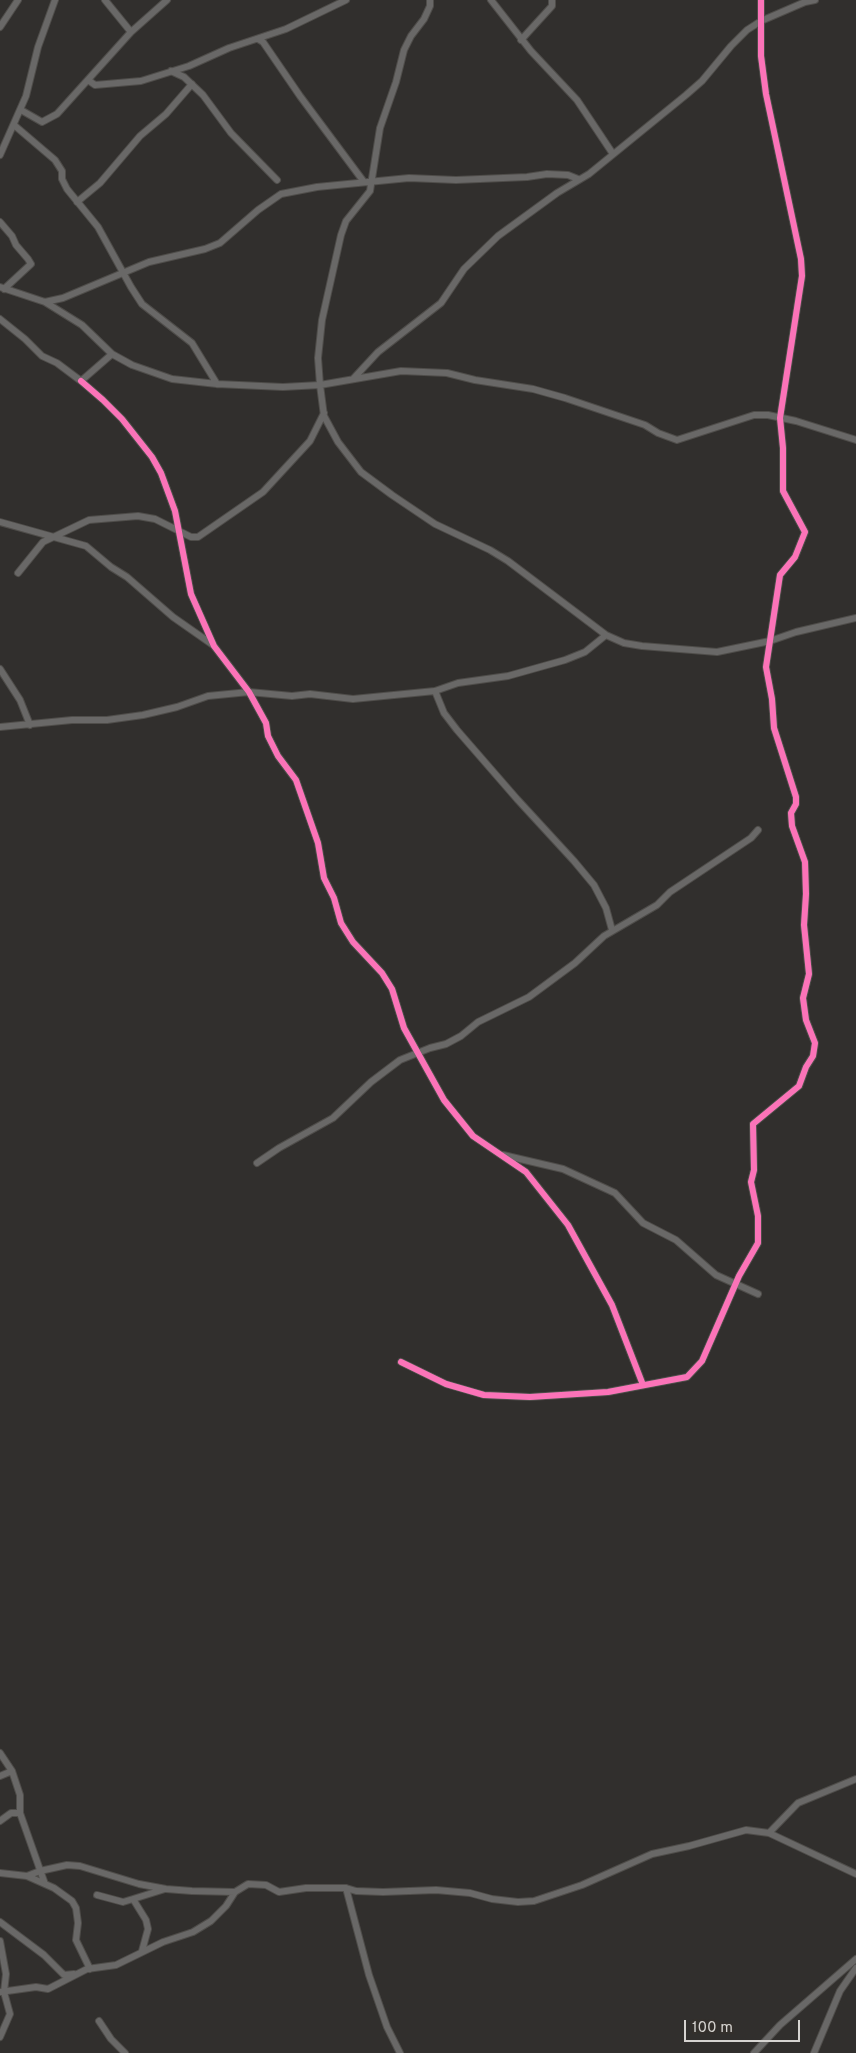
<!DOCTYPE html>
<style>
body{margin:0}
#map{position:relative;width:856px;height:2053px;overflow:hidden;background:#312f2d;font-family:Overpass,sans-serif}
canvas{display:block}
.scale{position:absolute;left:684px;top:2020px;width:116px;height:22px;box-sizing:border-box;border:2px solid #d6d4d1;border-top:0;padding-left:6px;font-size:15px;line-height:18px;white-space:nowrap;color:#d6d4d1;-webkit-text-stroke:4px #332f2b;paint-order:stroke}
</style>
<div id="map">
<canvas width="856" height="2053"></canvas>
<div class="scale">100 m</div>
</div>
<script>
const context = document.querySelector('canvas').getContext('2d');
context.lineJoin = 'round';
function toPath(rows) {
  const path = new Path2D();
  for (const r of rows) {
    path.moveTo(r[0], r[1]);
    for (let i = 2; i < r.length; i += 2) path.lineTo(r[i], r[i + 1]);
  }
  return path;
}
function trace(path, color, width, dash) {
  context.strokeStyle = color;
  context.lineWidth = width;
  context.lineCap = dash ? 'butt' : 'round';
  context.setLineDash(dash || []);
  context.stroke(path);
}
const street = toPath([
 [105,0,131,32],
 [430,0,430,6,424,19,411,36,404,50,396,82,380,128,370,191,346,221,341,235,322,320,318,358,320,385,324,416,338,442,361,472,392,495,435,524,490,550,508,561,606,635,624,643,642,646,717,652,770,641,796,632,856,618],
 [491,0,531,51,577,100,613,154],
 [0,27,18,0],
 [258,39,263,42,300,96,364,182],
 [521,40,552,6,552,0],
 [171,71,184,77,203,95,231,133,277,180],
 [88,80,95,85,141,81,189,66,229,48,286,29,346,0],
 [21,110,42,122,57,114,131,32,167,0],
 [14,125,55,160,62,171,62,179,67,189,98,227,131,287,142,304,192,343,217,384],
 [0,155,26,96,38,47,55,0],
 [77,202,100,183,140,136,166,114,192,84],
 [0,222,12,236,16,245,28,259,31,264,4,289],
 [0,287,45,302,63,298,149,262,205,249,220,243,258,210,281,194,317,187,409,178,456,180,527,177,547,174,568,175,578,179],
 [45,302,82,325,112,354,132,365,172,379,217,384,283,387,320,385,401,371,447,373,475,380,533,389,565,398,645,425,658,433,677,440,754,415,768,415,796,421,856,440],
 [0,319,25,339,42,356,57,363,81,381,112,354],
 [353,379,378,352,441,303,464,269,498,236,557,193,589,174,686,95,702,81,731,46,747,30,761,21,805,2,815,0],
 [81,381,103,400,122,419,152,457,161,473,175,511,191,594,214,646,249,692,266,723,268,736,278,756,296,780,318,843,324,878,334,898,341,923,353,942,382,973,392,989,404,1028,444,1100,473,1136,526,1172,568,1225,612,1305,643,1385],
 [0,522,86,546,111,567,127,577,173,617,213,645],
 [18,573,43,542,89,520,138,516,155,519,191,537,198,537,263,492,310,441,324,413],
 [0,669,20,700,30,725],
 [435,691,444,713,457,730,517,799,574,861,594,885,606,908,612,930],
 [0,727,72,720,107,720,143,715,177,707,208,696,249,692,292,696,310,694,353,699,435,691,458,683,508,676,565,660,585,652,606,635],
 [503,1155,563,1169,615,1193,643,1223,676,1240,716,1275,758,1294],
 [257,1163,279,1148,333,1118,371,1082,400,1060,430,1048,446,1044,461,1036,478,1022,529,997,575,963,604,936,657,905,670,892,751,838,758,830],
 [401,1362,446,1384,484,1395,530,1397,608,1392,687,1377,702,1361,739,1276,758,1243,758,1216,751,1182,754,1170,753,1124,799,1086,806,1067,813,1056,815,1043,806,1020,803,998,809,974,804,925,806,894,805,862,792,826,791,813,796,804,796,797,774,728,772,699,766,667,780,575,795,557,805,532,783,491,783,448,780,418,802,276,801,259,766,94,761,56,761,0],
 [0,1753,12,1771,20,1795,20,1813,45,1884],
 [0,1776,12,1771],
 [0,1821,11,1813,20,1813],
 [769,1833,798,1803,856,1779],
 [0,1873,27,1876,54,1888,72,1901,76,1908,78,1923,76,1940,90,1969],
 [27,1876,40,1871,67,1865,80,1866,139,1884,166,1889,192,1891,235,1892],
 [346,1888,369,1975,387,2027,400,2053],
 [97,1895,123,1902,133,1899],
 [0,1922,44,1955,64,1975,74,1974],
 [0,1941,6,1974,4,1992,10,2014,0,2037],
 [142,1951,148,1929,146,1920,133,1899,165,1889],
 [0,1992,36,1987,48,1989,87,1969,116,1965,163,1942,193,1932,211,1921,226,1906,235,1892,248,1884,266,1885,279,1892,306,1888,346,1888,356,1891,383,1892,436,1890,470,1893,492,1899,518,1902,534,1901,582,1885,652,1854,689,1846,746,1830,769,1833,856,1874],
 [99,2021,111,2039,125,2053],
 [754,2053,780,2025,856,1959],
 [814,2053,840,1991,856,1968]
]);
trace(street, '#4f4d4a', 8);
trace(street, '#696867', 6);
trace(toPath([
 [81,381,103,400,122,419,152,457,161,473,175,511,191,594,214,646,249,692,266,723,268,736,278,756,296,780,318,843,324,878,334,898,341,923,353,942,382,973,392,989,404,1028,444,1100,473,1136,526,1172,568,1225,612,1305,643,1385],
 [401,1362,446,1384,484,1395,530,1397,608,1392,687,1377,702,1361,739,1276,758,1243,758,1216,751,1182,754,1170,753,1124,799,1086,806,1067,813,1056,815,1043,806,1020,803,998,809,974,804,925,806,894,805,862,792,826,791,813,796,804,796,797,774,728,772,699,766,667,780,575,795,557,805,532,783,491,783,448,780,418,802,276,801,259,766,94,761,56,761,0]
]), '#fb73b8', 6);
</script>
